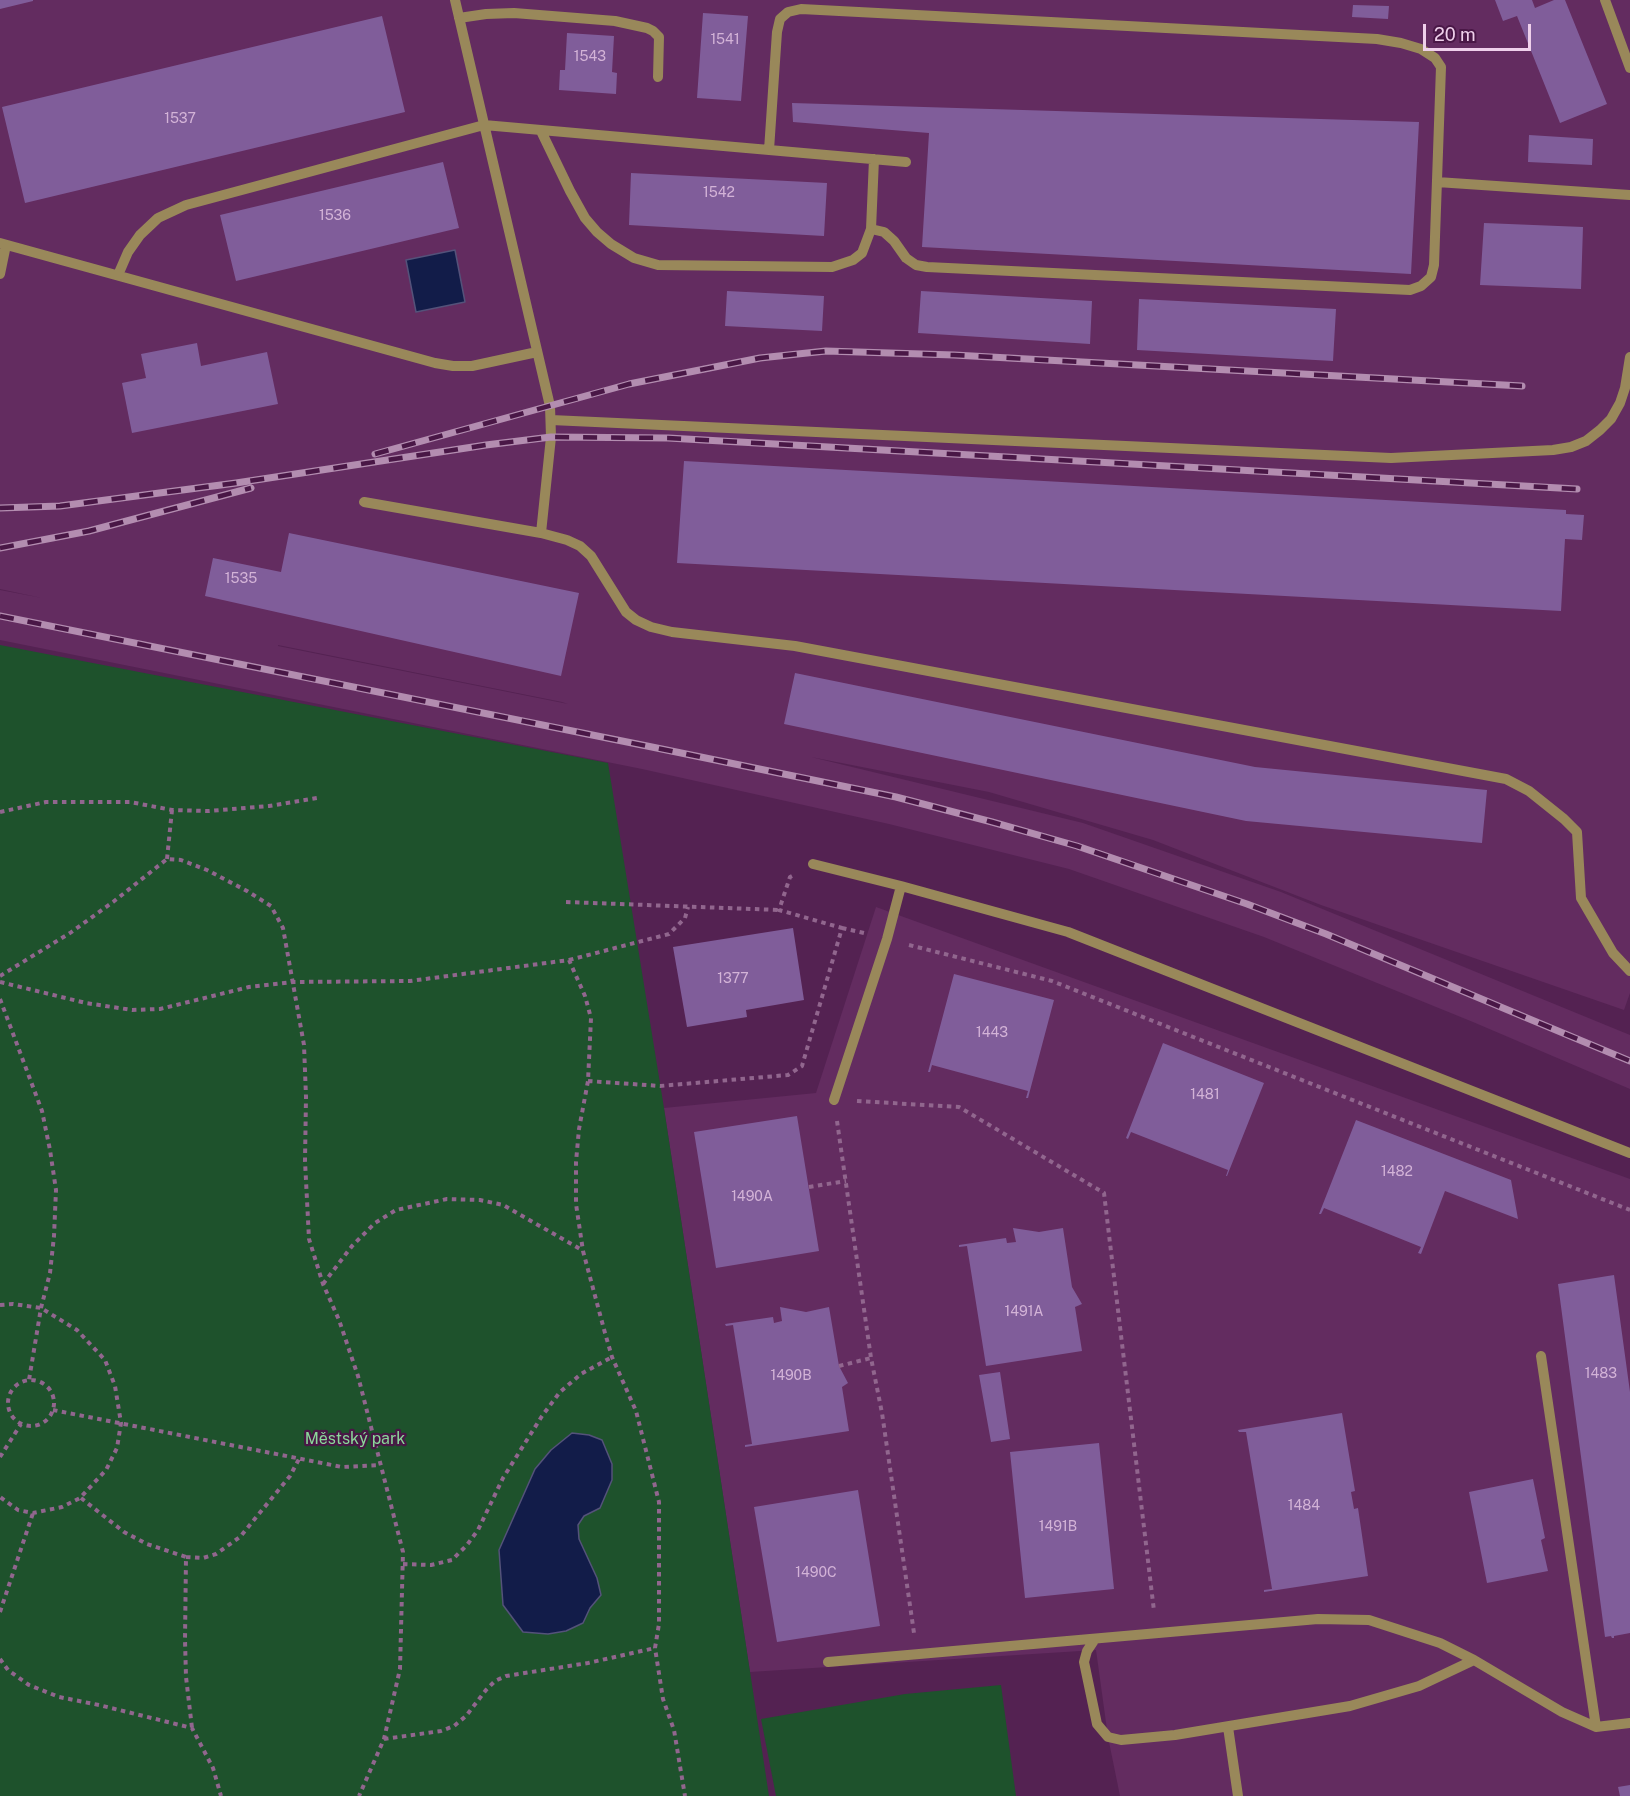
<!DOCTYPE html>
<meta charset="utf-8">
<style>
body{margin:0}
#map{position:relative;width:1630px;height:1796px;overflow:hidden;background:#542252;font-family:"Public Sans",sans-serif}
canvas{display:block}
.scale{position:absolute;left:1423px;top:24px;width:108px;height:27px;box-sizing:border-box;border:3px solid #efd0eb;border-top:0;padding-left:8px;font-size:18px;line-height:21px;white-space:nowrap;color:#efd0eb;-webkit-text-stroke:4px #491746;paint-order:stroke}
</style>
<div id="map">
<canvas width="1630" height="1796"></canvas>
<div class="scale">20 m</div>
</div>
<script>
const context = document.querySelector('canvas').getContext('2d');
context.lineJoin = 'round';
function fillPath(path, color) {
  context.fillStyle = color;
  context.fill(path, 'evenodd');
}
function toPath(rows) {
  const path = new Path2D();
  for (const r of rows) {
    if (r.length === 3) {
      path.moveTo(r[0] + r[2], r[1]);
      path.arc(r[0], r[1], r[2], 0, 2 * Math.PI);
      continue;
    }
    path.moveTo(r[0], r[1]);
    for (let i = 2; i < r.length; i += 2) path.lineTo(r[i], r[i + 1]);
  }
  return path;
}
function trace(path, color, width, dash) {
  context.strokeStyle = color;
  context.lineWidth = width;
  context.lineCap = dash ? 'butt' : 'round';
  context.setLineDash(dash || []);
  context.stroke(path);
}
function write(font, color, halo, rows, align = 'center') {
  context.font = font + ' "Public Sans",sans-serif';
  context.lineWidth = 4.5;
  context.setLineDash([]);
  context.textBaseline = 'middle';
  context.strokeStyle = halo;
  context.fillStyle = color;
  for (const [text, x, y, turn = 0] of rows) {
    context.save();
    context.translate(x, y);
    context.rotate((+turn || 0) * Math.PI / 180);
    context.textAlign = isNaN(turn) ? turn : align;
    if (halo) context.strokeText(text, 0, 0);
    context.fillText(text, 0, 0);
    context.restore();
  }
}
fillPath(toPath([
 [0,0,1630,0,1630,993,1624,1010,1321,905,1153,840,989,792,811,757,1083,823,1281,892,1630,1035,1630,1089,1473,1022,1264,937,1069,869,889,824,642,769,0,640,0,590,42,598,0,589],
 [278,645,562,702,568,704,278,646],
 [876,907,1630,1179,1630,1796,1120,1796,1108,1737,1096,1650,750,1672,664,1108,816,1093]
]), '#632c60');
fillPath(toPath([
 [0,645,608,763,664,1108,769,1796,0,1796],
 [1001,1685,1016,1796,776,1796,761,1719,905,1694]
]), '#1e522c');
const water = toPath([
 [455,250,465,302,416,312,406,260,455,250],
 [572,1433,589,1435,602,1440,612,1464,612,1480,600,1508,584,1516,578,1525,579,1539,597,1578,601,1595,590,1608,583,1623,566,1631,548,1634,523,1632,503,1605,499,1550,535,1469,551,1450,572,1433]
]);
fillPath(water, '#121c49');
trace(water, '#54527a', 1.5);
fillPath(toPath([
 [0,0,33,0,33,1,0,9],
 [1495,0,1532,0,1535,8,1554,0,1565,0,1607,104,1560,123,1517,16,1503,21],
 [1353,5,1389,6,1388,19,1352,17],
 [703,13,748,16,741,101,697,98],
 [382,16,405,112,25,203,2,107],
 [567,33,614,36,612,72,617,73,616,94,559,90,560,70,565,70],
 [792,103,1419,122,1411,274,922,247,929,133,793,122],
 [1529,135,1593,139,1592,165,1528,162],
 [443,162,459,228,236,281,220,215],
 [631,173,827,183,824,236,629,225],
 [1484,223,1583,227,1581,289,1480,285],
 [727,291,824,296,822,331,725,326],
 [921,291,1092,301,1090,344,918,333],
 [1139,299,1336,309,1333,361,1137,350],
 [197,343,201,366,267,352,278,404,132,433,122,383,146,378,141,354],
 [684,461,1566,510,1566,514,1584,515,1582,540,1565,539,1561,611,677,563],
 [289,533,579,593,561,676,205,596,213,558,281,572],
 [795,673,1255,767,1487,790,1482,843,1246,821,784,724],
 [793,928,804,1000,746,1010,747,1017,687,1027,673,947],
 [954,974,1054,1000,1028,1098,1026,1098,1028,1091,932,1065,930,1072,928,1072],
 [1163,1043,1264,1083,1227,1176,1226,1176,1228,1170,1131,1132,1128,1139,1126,1138],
 [797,1116,819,1251,716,1268,694,1132],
 [1356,1120,1511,1180,1518,1219,1445,1191,1421,1254,1418,1253,1421,1247,1324,1208,1321,1214,1319,1214],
 [1013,1228,1039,1232,1063,1228,1072,1287,1082,1304,1075,1307,1082,1351,986,1366,967,1246,959,1247,959,1245,1006,1238,1007,1243,1016,1242],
 [1614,1275,1630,1392,1630,1633,1614,1636,1614,1638,1612,1638,1611,1636,1605,1637,1558,1284],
 [780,1307,806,1312,829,1307,839,1366,848,1383,842,1387,849,1431,745,1447,745,1445,752,1444,733,1325,726,1326,725,1324,773,1317,774,1323,782,1321],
 [1000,1372,1010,1439,991,1442,979,1375],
 [1342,1413,1355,1491,1351,1492,1354,1509,1358,1508,1368,1576,1264,1592,1264,1590,1272,1589,1246,1432,1239,1432,1238,1430],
 [1099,1443,1114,1589,1025,1598,1010,1452],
 [1533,1479,1545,1538,1541,1540,1548,1571,1487,1583,1469,1492],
 [858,1490,880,1626,777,1642,754,1507],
 [1630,1785,1630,1796,1620,1796,1618,1787]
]), '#805d9a');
trace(toPath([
 [0,812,46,802,130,802,172,810,209,811,269,806,317,798],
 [167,859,172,810],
 [566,902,779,910],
 [842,928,864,933],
 [909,945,1052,981,1630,1210],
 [569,960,669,934,685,918,688,907],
 [0,976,70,933,113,902,167,859,181,860,207,870,247,891,271,906,283,928,304,1045,306,1097,305,1161,309,1239,323,1284,339,1320,358,1376,403,1552,400,1669,384,1739,359,1796],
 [0,982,86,1003,132,1010,160,1009,249,987,293,982,410,981,569,960,585,996,591,1018,588,1081,579,1129,576,1162,576,1204,583,1251,605,1333,612,1357,636,1411,659,1502,659,1624,655,1648,663,1699,674,1730,685,1796],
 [0,999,42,1111,50,1150,56,1190,54,1236,50,1273,41,1308,29,1380],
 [588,1081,660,1086,788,1075,802,1066,842,928,779,910,790,877,794,875],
 [857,1101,959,1107,1104,1193,1154,1611],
 [837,1121,871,1358,882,1413,914,1633],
 [809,1187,846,1181],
 [323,1284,352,1246,375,1223,396,1210,447,1199,480,1200,503,1205,582,1250],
 [0,1305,13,1304,41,1308,77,1330,105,1360,115,1386,121,1423,117,1448,106,1470,80,1498,62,1507,33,1513,18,1510,0,1497],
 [839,1366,871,1358],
 [31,1403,23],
 [53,1410,342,1467,380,1465],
 [0,1457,21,1424],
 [81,1498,124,1532,147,1544,186,1557,185,1640,186,1677,192,1728],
 [186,1557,203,1558,216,1554,240,1537,290,1476,299,1459],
 [403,1564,431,1565,452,1560,467,1545,478,1530,503,1478,542,1416,560,1392,581,1374,612,1357],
 [0,1612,33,1513],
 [0,1659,8,1670,29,1685,59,1697,99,1705,192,1728,213,1768,221,1796],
 [384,1739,441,1731,454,1726,466,1716,486,1690,495,1681,506,1676,588,1663,655,1648]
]), '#91668e', 4, [4.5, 4.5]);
trace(toPath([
 [455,0,550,406,551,437,541,533],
 [1605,0,1630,68],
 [459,18,486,14,514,13,615,21,647,28,653,31,659,37,658,77],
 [541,131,570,191,585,218,597,232,611,244,634,258,658,265,832,267,853,260,862,253,871,229,874,159],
 [769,150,777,32,780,19,788,12,801,9,1377,39,1401,43,1421,49,1435,58,1441,67,1434,265,1431,277,1421,286,1410,290,927,267,916,265,906,258,894,241,884,232,871,229],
 [1437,182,1630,195],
 [0,243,435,363,453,366,472,366,537,352],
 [0,274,6,245],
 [118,275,128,252,140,235,158,218,186,205,484,125,906,162],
 [551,420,1391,458,1553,450,1571,447,1586,441,1600,430,1611,419,1620,403,1625,388,1630,357],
 [364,502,541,533,567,540,580,546,591,556,626,612,636,620,651,627,672,632,795,646,1506,779,1529,791,1564,819,1577,832,1581,898,1613,953,1630,971],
 [813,864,901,886,1068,932,1630,1153],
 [834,1100,887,939,901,886],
 [1541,1356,1596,1727],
 [1095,1639,1087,1651,1084,1662,1097,1724,1108,1737,1121,1740,1175,1735,1350,1706,1419,1686,1474,1660],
 [828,1662,1318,1619,1369,1620,1440,1643,1474,1660,1562,1712,1596,1727,1630,1723],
 [1228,1727,1238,1796]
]), '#99885a', 10);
const rail = toPath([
 [375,454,629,384,760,358,826,351,954,355,1522,386],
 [0,508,60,506,236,483,486,445,551,437,668,438,1577,489],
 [0,548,89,531,251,488],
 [0,616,647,746,896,797,992,822,1077,846,1247,904,1326,934,1630,1061]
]);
trace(rail, '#b38db0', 7);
trace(rail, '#491746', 4.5, [14]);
write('14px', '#d3b3d7', null, [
 ["1541",725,40],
 ["1543",590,57],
 ["1537",180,119],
 ["1542",719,193],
 ["1536",335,216],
 ["1535",241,579],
 ["1377",733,979],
 ["1443",992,1033],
 ["1481",1205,1095],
 ["1482",1397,1172],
 ["1490A",752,1197],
 ["1491A",1024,1312],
 ["1483",1601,1374],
 ["1490B",791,1376],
 ["1484",1304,1506],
 ["1491B",1058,1527],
 ["1490C",816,1573]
]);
write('16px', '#8bd89a', '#491746', [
 ["Městský park",355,1439]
]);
</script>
